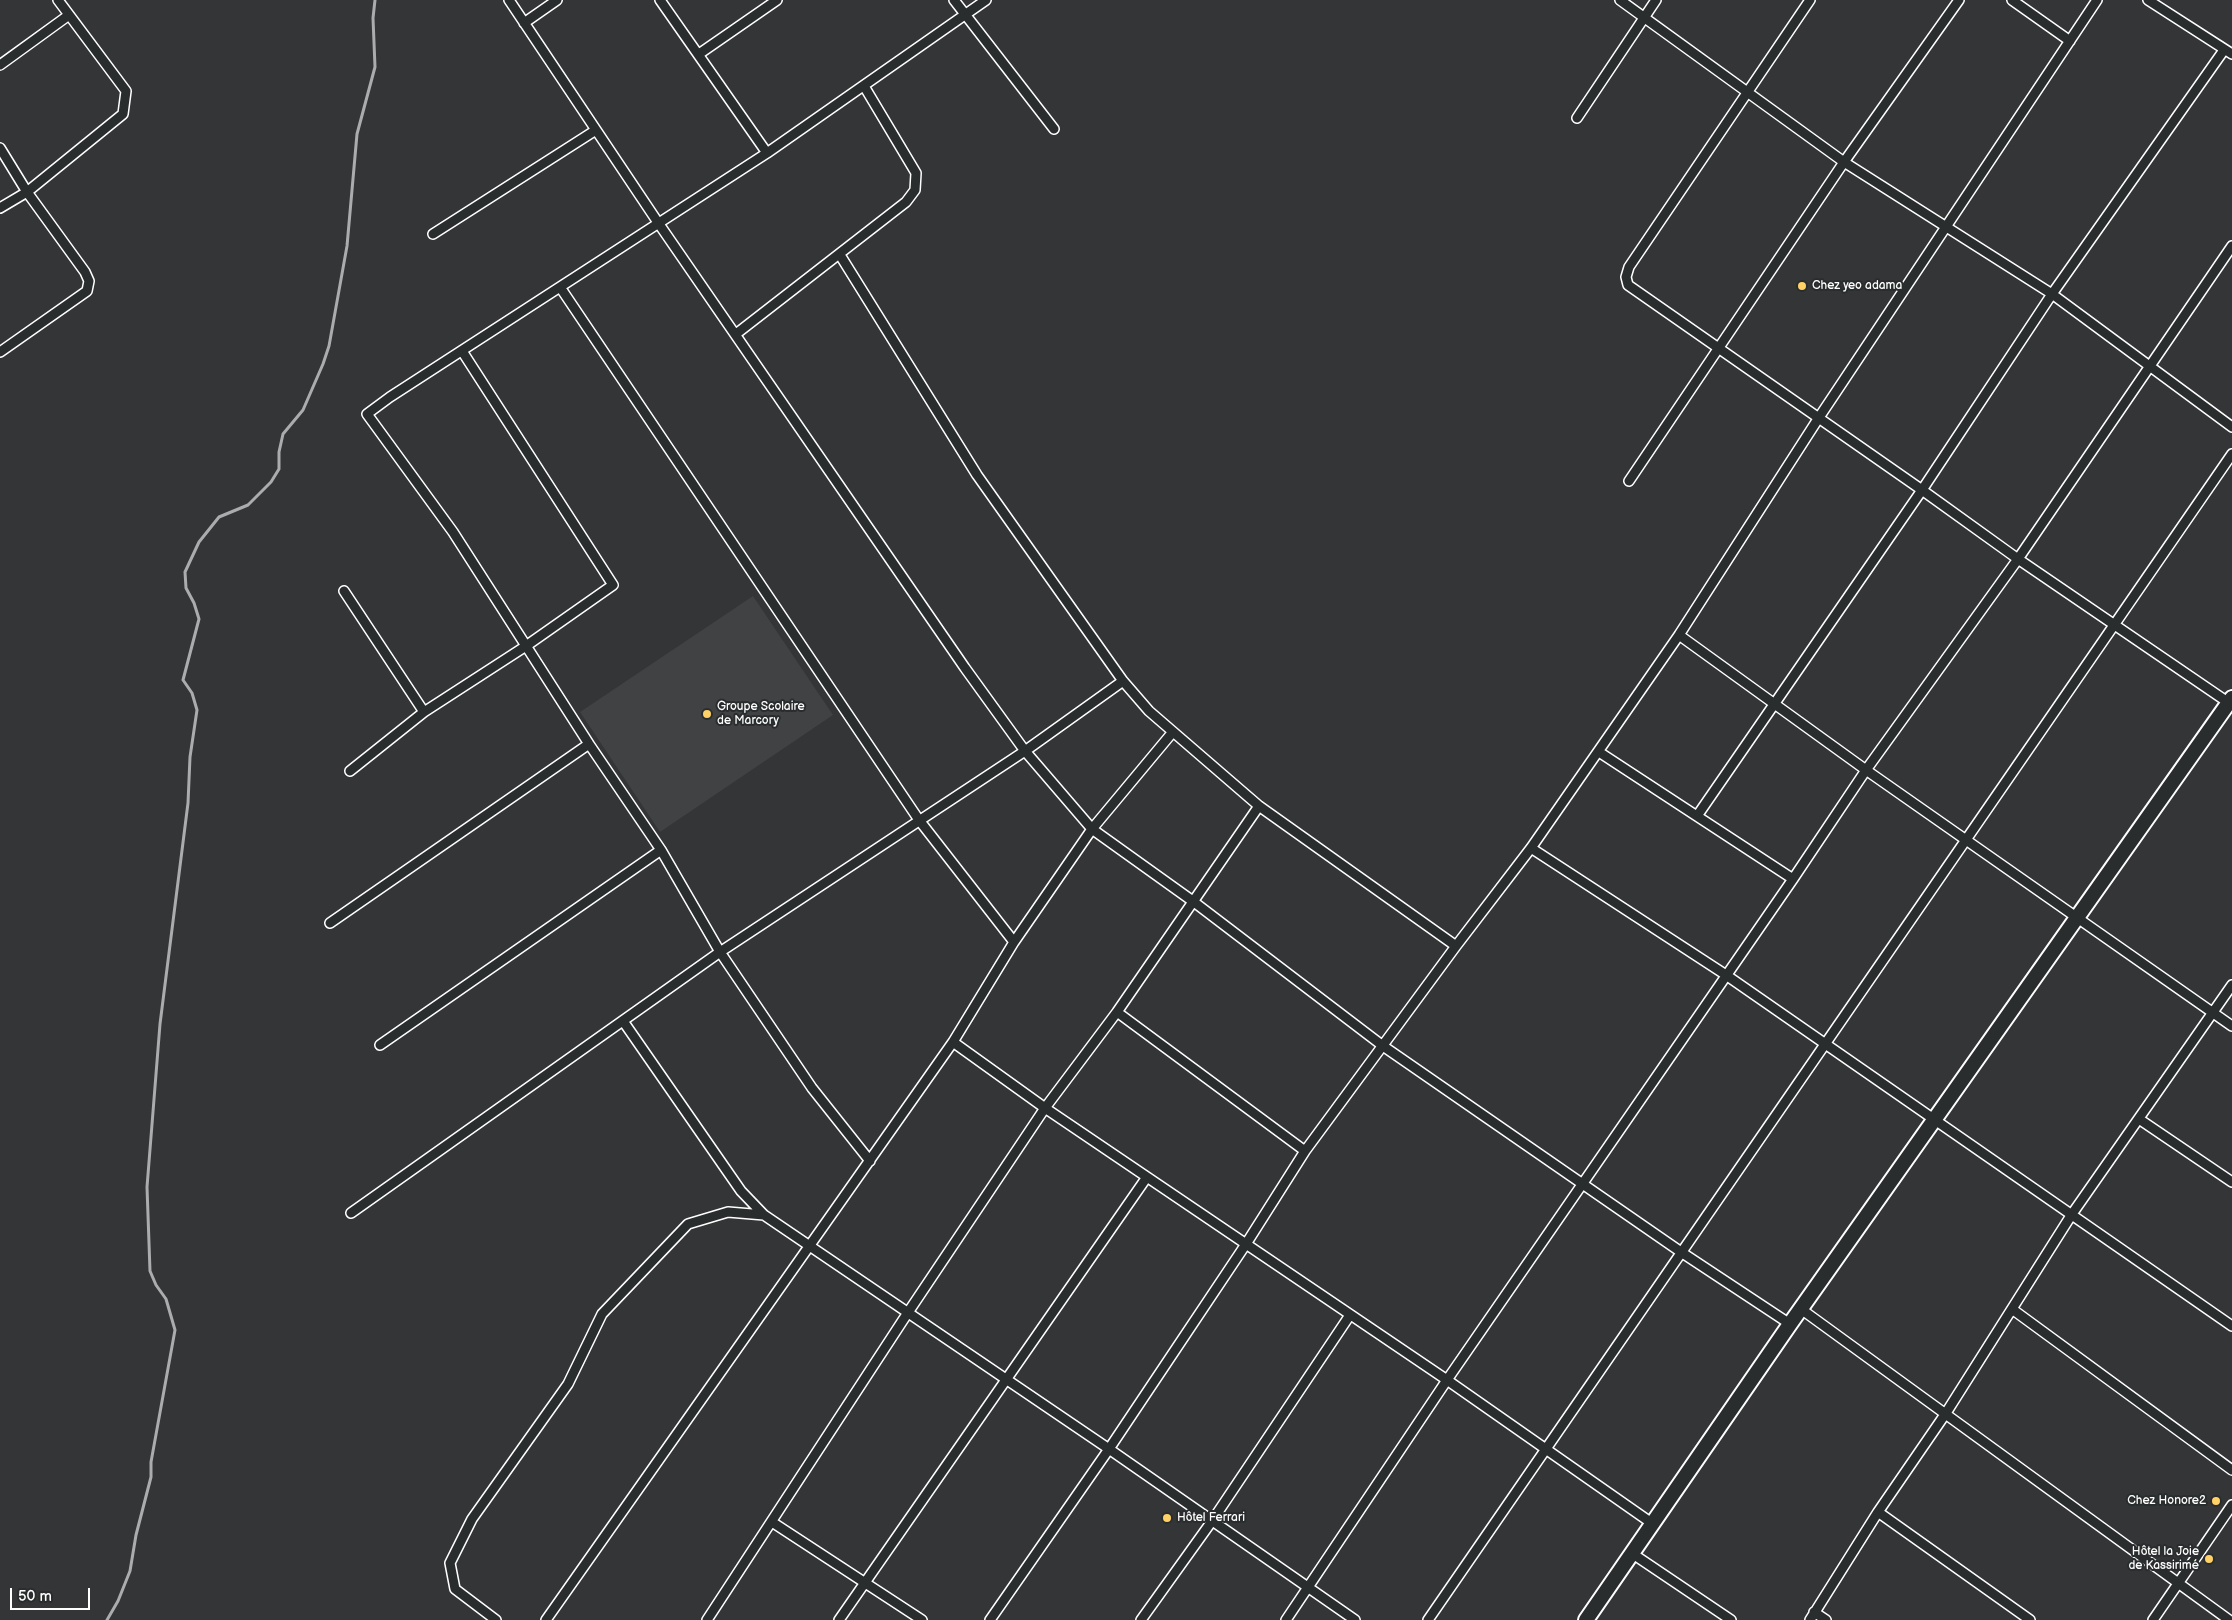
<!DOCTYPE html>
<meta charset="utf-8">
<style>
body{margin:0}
#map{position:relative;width:2232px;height:1620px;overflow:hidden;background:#333536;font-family:"Balsamiq Sans",sans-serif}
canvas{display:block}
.scale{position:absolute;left:10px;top:1588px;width:80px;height:22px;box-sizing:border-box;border:2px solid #fff;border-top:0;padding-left:6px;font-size:15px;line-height:18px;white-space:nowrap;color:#fff;-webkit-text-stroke:4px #2a2d2e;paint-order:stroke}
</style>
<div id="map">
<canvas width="2232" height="1620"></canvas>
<div class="scale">50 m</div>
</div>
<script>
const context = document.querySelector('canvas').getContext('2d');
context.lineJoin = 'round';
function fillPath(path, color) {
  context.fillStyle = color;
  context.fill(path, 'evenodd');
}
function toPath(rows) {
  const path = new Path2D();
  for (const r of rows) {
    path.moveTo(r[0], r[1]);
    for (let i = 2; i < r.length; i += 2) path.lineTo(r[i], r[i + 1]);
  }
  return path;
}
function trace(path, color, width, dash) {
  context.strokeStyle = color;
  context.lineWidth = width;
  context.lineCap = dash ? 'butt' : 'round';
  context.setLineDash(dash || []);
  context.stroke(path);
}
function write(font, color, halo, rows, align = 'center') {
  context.font = font + ' "Balsamiq Sans",sans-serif';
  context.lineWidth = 4;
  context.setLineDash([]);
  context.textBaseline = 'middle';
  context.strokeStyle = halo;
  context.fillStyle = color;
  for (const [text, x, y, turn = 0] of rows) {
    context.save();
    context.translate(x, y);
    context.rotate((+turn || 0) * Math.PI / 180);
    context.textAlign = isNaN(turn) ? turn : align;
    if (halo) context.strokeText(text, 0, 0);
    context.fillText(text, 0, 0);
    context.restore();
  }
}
fillPath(toPath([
 [753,596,833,715,660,832,580,712]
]), '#404243');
trace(toPath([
 [107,1620,118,1601,130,1571,136,1535,151,1477,151,1462,175,1330,166,1299,156,1285,150,1271,147,1187,160,1024,188,803,190,757,197,710,192,693,183,680,199,619,194,603,186,588,185,572,199,542,219,517,248,505,271,482,279,469,279,452,283,434,303,410,323,364,329,346,347,246,357,134,375,67,373,18,375,0]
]), '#abacad', 3);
const street = toPath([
 [509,0,659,224,965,668,1025,751,1092,829,1194,902,1383,1046,1681,1252,1790,1324],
 [660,0,767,153],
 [954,0,1054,129],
 [1620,0,1844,162,2052,294,2232,427],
 [1810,0,1629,267,1626,277,1628,285,1922,490,2018,559,2232,705],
 [2012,0,2070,41],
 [2148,0,2232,54],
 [524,23,557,0],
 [699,54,777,0],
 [0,65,69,15],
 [1577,118,1656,0],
 [0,148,27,192,85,272,89,281,87,291,0,352],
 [0,208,27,192,123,114,126,91,58,0],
 [433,234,596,130],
 [840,255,977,475,1123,681,1149,711,1259,806,1456,946],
 [560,287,919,820,1014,942],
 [736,334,906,202,915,190,916,173,864,86],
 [1629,481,1844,162,1959,0],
 [344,591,424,712],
 [1679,635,1866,770,2232,1026],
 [1599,752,1793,879],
 [350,771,424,712,526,646,613,585,462,351],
 [1697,816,1922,490,2052,294,2224,50],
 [1531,848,1726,975,2232,1326],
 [330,923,589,744],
 [1117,1012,1305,1151],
 [623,1021,741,1191,764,1215,1109,1449,1355,1620],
 [953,1042,1045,1108,1447,1380,1653,1524],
 [380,1045,661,850],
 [2139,1119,2232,1182],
 [870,1161,812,1088,720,952,661,850,589,744,453,532,367,414,390,397,767,153,986,0],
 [351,1213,720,952,1025,751,1123,681],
 [1801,1309,2229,1620],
 [2012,1309,2232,1470],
 [1878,1512,2030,1620],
 [772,1522,922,1620],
 [1633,1554,1731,1620],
 [1814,1612,1826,1620],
 [496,1620,455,1589,450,1563,472,1519,568,1384,602,1314,688,1224,728,1212,764,1215],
 [546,1620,953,1042,1014,942,1092,829,1172,733],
 [707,1620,907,1314,1045,1108,1117,1012,1259,806],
 [839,1620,1147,1177],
 [990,1620,1109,1449,1246,1244,1305,1151,1456,946,1531,848,1679,635,1818,419,2097,0],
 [1141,1620,1212,1521,1350,1315],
 [1286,1620,1447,1380,1793,879,1866,770,2018,559,2232,246],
 [1428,1620,2232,454],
 [1810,1620,1878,1512,1946,1413,2072,1214,2232,985],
 [2153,1620,2232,1505]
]);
const secondary = toPath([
 [1586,1620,1790,1324,2232,698]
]);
trace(street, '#fff', 12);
trace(secondary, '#fff', 18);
trace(street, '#2a2d2e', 9);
trace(secondary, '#2a2d2e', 14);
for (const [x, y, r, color] of [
 [1802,286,5,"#ffd166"],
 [707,714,5,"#ffd166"],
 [2216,1501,5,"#ffd166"],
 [1167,1518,5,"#ffd166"],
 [2209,1559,5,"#ffd166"]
]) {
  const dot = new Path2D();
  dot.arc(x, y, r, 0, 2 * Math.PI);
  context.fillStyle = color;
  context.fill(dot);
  trace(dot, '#2a2d2e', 2);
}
write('12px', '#fff', '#2a2d2e', [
 ["Chez yeo adama",1812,286],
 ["Groupe Scolaire",717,707],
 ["de Marcory",717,721],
 ["Chez Honore2",2206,1501,"right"],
 ["Hôtel Ferrari",1177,1518],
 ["Hôtel la Joie",2199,1552,"right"],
 ["de Kassirimé",2199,1566,"right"]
], 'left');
</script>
